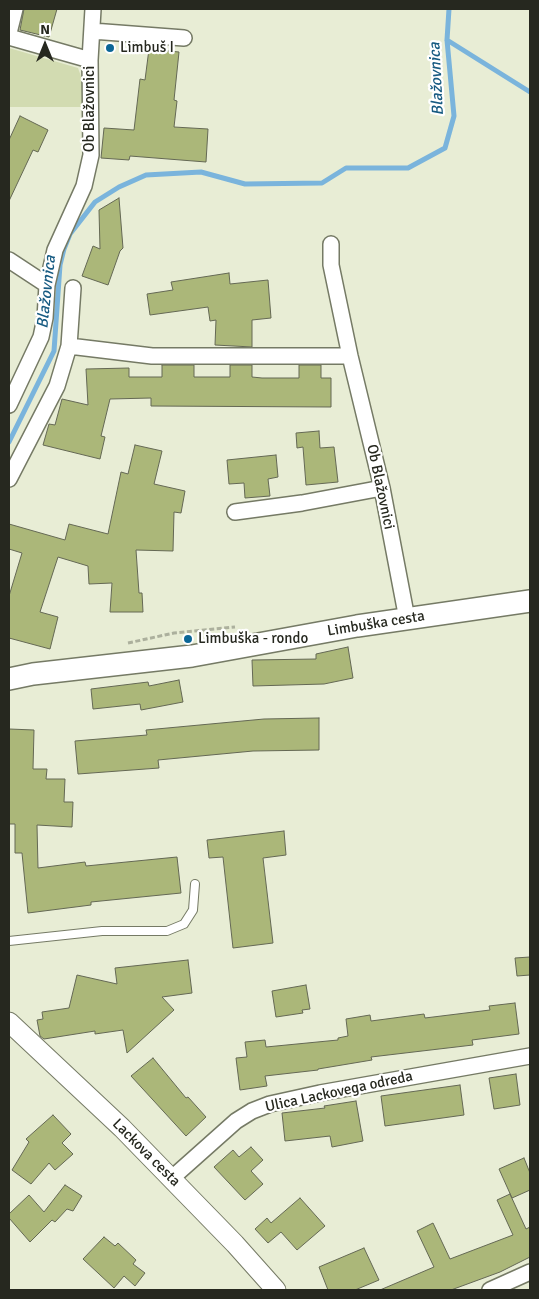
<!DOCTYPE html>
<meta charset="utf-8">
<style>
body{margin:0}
#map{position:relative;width:539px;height:1299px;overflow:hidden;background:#e8edd5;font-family:Signika,sans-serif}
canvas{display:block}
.frame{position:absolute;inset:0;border:10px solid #26281f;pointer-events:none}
.north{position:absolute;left:20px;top:20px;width:50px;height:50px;-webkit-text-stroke:4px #fff;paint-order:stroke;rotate:0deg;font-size:14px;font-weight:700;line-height:20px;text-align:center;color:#26281f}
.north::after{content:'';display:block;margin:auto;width:18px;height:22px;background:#26281f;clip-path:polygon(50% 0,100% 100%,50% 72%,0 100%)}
</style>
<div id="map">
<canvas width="539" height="1299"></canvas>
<div class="frame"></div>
<div class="north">N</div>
</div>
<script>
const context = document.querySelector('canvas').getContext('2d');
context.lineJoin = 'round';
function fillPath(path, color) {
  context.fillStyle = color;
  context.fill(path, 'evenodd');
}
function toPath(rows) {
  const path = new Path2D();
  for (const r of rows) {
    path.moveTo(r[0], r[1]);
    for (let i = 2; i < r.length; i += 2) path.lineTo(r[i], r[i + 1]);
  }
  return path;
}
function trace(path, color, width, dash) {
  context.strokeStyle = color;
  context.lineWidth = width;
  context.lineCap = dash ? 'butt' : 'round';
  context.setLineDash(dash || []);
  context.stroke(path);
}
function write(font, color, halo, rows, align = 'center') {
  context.font = font + ' Signika,sans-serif';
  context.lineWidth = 4.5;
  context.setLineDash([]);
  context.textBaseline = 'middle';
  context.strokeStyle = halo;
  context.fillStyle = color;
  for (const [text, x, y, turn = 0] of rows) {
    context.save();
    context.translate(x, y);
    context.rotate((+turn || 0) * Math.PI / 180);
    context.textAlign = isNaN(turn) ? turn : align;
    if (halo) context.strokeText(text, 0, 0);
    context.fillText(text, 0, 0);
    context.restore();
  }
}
fillPath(toPath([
 [9,48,78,68,83,82,82,107,9,107]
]), '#d2dbb1');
trace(toPath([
 [447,40,530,92],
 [9,442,54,351,60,265,64,249,70,234,95,202,119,187,146,175,201,172,245,184,322,183,346,168,408,168,445,148,454,116,447,40,449,9]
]), '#7ab4dc', 5);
const building = toPath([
 [24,9,57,9,49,37,20,30,24,9],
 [149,49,179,52,174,100,177,101,174,127,208,129,206,162,130,156,129,160,101,158,104,128,134,130,140,79,145,80,149,49],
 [20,116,48,130,38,152,33,150,9,201,9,140,20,116],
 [119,198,123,248,120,251,108,285,82,276,93,246,100,249,99,210,119,198],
 [229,273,230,284,268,280,271,318,252,320,252,347,215,345,216,320,210,321,208,307,150,315,147,294,173,290,171,282,229,273],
 [162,365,194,365,194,377,230,377,230,365,252,365,252,377,262,378,299,378,299,365,321,365,321,378,331,378,331,407,151,406,151,398,110,399,101,436,105,437,100,459,43,445,49,424,55,425,62,399,88,405,86,369,129,368,129,377,162,377,162,365],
 [319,431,320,448,334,447,338,482,306,485,303,447,297,448,296,433,319,431],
 [135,445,162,451,154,484,185,491,181,513,174,512,173,551,136,550,139,593,142,593,143,612,110,612,112,583,89,584,88,566,58,557,40,612,58,617,50,649,9,638,9,596,22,553,9,549,9,524,65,540,69,524,108,534,121,472,128,474,135,445],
 [276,455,278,477,268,479,270,496,245,498,244,483,229,484,227,460,276,455],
 [348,647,353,678,324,684,253,686,252,660,316,659,316,654,348,647],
 [179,680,183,702,141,710,140,704,93,709,91,689,148,682,149,686,179,680],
 [319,718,319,750,253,751,158,760,159,768,78,774,75,741,147,735,146,730,264,719,319,718],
 [9,729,34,730,33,769,47,769,46,779,65,779,64,802,73,802,72,827,37,825,38,868,85,862,86,866,177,857,181,893,91,902,91,905,28,913,22,853,15,853,15,824,9,824,9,729],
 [284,831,286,855,263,858,273,943,233,948,223,857,209,858,207,840,284,831],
 [530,957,530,975,517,976,515,958,530,957],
 [188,960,192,993,162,997,174,1010,127,1053,123,1030,95,1034,95,1031,44,1039,40,1036,37,1020,43,1019,42,1012,69,1008,77,975,117,984,115,968,188,960],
 [306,985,310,1009,302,1010,303,1013,276,1017,272,991,306,985],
 [515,1003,519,1034,472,1040,473,1045,371,1057,372,1060,318,1069,318,1070,265,1076,267,1086,240,1090,236,1058,247,1057,245,1042,265,1040,266,1047,338,1040,338,1038,348,1036,346,1019,370,1015,371,1021,424,1014,425,1018,490,1010,489,1006,515,1003],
 [153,1058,186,1098,188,1097,206,1117,186,1136,131,1076,153,1058],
 [516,1074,520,1105,494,1109,489,1078,516,1074],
 [460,1085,464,1115,385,1126,381,1096,460,1085],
 [356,1101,363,1141,332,1147,330,1136,285,1141,282,1113,325,1108,324,1106,356,1101],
 [53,1115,71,1134,62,1143,73,1154,55,1170,49,1163,31,1184,12,1170,29,1142,26,1139,53,1115],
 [251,1147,263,1160,251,1171,263,1184,245,1200,214,1167,233,1150,239,1157,251,1147],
 [524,1158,530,1173,530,1190,512,1198,499,1169,524,1158],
 [65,1185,82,1196,73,1211,67,1209,55,1222,52,1220,30,1242,9,1218,9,1214,29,1195,44,1212,65,1185],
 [510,1194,526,1229,530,1227,530,1257,500,1272,451,1290,380,1290,434,1267,417,1231,433,1223,450,1259,513,1235,497,1200,510,1194],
 [300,1198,325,1226,297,1250,281,1232,268,1243,255,1229,267,1218,271,1223,300,1198],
 [104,1237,115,1246,118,1243,136,1260,133,1264,145,1273,135,1286,124,1276,114,1288,83,1259,104,1237],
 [364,1248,379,1280,355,1290,328,1290,319,1267,364,1248]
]);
fillPath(building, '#abb779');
trace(building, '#646854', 1);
const service = toPath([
 [9,941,102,931,167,931,184,924,193,910,195,884]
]);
const minor = toPath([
 [92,31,184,38],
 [9,33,15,9],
 [9,37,90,60],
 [331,244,331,265,350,356,382,488,407,619],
 [9,260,47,285],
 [69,346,152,356,350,356],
 [9,405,41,337,45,318,47,285,55,250,84,186,91,155,90,60,93,9],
 [9,479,57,386,69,346,73,288],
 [235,512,302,503,382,488],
 [172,1178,236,1121,252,1111,270,1104,320,1093,530,1056],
 [490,1290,530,1272]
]);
const tertiary = toPath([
 [9,1022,122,1128,235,1244,276,1290]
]);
const secondary = toPath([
 [9,679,33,674,192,656,357,626,530,601]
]);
trace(service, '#757a65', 10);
trace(minor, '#757a65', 18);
trace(tertiary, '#757a65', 21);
trace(secondary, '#757a65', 24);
trace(toPath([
 [128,643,174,633,235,627]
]), '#acb09d', 3, [5, 2.5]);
trace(service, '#fff', 8);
trace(minor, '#fff', 15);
trace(tertiary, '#fff', 19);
trace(secondary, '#fff', 21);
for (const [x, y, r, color] of [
 [110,48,5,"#0b6696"],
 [188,639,5,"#0b6696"]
]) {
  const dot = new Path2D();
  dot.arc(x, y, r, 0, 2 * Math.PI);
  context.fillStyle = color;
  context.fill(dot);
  trace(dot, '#fff', 2);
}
write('15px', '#26281f', '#fff', [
 ["Limbuš I",120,48],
 ["Limbuška - rondo",198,639]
], 'left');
write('15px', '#26281f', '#fff', [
 ["Ob Blažovnici",90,109,-90],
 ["Ob Blažovnici",380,487,78],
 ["Limbuška cesta",376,624,-9],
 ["Ulica Lackovega odreda",339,1092,-12],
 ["Lackova cesta",146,1153,45]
]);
write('italic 16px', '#175b82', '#fff', [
 ["Blažovnica",437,79,-93],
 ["Blažovnica",47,292,-84]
]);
</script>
